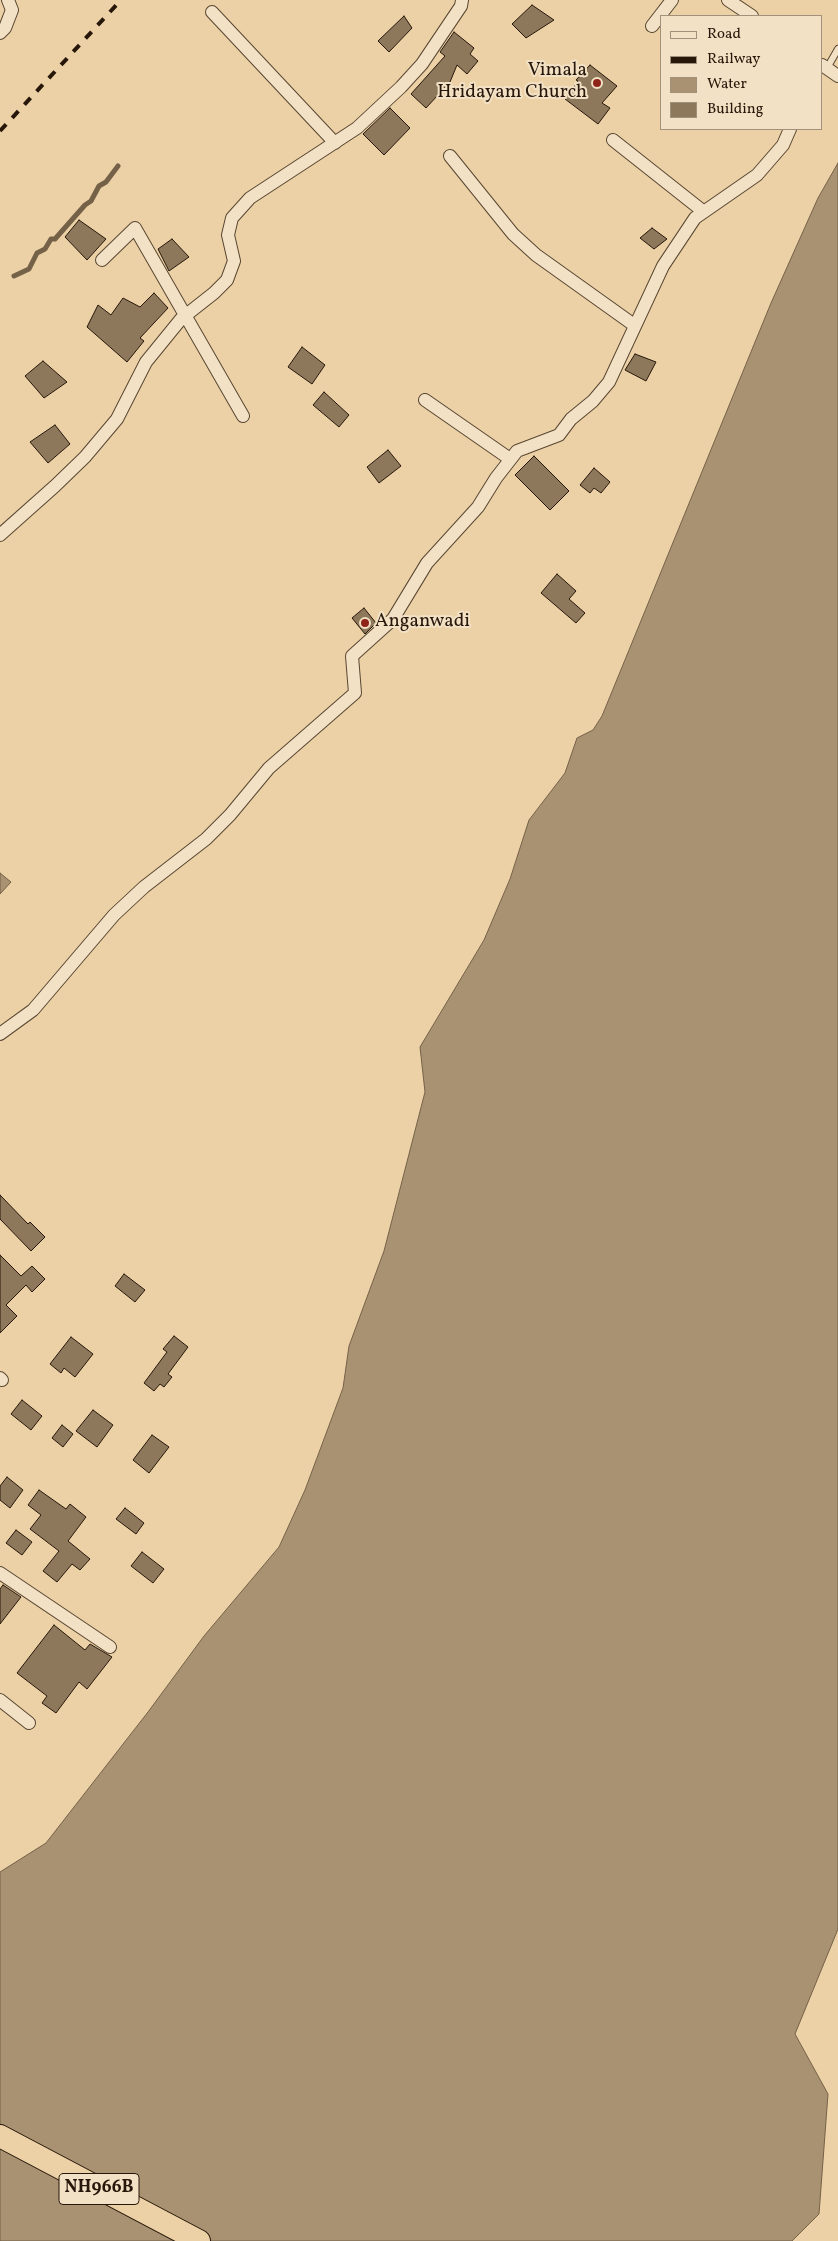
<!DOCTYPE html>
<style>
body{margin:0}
#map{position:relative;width:838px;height:2241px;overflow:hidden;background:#ecd1a6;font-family:Vollkorn,serif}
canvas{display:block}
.legend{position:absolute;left:660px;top:15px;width:162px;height:115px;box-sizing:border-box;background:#f3e1c5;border:1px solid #a1907a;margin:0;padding:6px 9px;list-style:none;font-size:15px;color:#27170a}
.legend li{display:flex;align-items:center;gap:10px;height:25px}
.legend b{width:25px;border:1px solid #a1907a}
</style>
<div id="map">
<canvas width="838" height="2241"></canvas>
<ul class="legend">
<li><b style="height:6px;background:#f3e1c5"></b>Road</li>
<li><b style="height:6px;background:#27170a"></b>Railway</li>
<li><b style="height:14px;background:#a99271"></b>Water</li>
<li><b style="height:14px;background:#8d785b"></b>Building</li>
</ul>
</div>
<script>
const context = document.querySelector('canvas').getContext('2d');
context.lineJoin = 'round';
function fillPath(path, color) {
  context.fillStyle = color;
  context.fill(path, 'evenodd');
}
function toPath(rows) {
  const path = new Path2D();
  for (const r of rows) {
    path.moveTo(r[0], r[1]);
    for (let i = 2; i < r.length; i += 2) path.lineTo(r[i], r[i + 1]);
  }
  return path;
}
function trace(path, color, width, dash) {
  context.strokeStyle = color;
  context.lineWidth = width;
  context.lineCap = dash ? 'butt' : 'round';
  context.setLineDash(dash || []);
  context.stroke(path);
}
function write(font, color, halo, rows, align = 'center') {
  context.font = font + ' Vollkorn,serif';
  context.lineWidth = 4;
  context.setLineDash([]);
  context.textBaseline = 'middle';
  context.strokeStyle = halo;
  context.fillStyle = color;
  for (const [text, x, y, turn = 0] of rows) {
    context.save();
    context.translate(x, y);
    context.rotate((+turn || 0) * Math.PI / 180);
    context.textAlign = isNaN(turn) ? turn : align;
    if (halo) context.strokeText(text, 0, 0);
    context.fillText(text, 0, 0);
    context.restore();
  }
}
const water = toPath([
 [838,163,838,1929,795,2034,828,2094,819,2214,792,2241,0,2241,0,1872,46,1843,148,1712,204,1636,279,1547,305,1490,343,1388,349,1346,384,1251,425,1092,420,1047,484,940,510,879,529,820,565,773,577,738,593,730,602,716,771,303,818,198,838,163],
 [0,873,11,882,0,894,0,873]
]);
fillPath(water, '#a99271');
trace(water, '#756148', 1);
trace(toPath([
 [14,276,29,269,37,253,45,249,51,239,55,239,85,205,91,201,99,186,106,182,118,166]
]), '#756148', 5);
const building = toPath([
 [532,5,554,20,526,38,512,24,532,5],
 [404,16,412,28,389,52,378,41,404,16],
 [454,32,474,48,470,54,478,61,467,74,457,65,450,82,426,108,411,94,445,56,440,52,454,32],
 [590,65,617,86,602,103,610,108,598,124,565,99,578,81,576,80,590,65],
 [390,108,410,128,384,155,363,134,390,108],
 [79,220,106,239,87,260,65,237,79,220],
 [652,228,667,239,654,249,640,238,652,228],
 [172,239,189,257,169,271,158,249,172,239],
 [154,293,168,308,140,338,144,341,127,362,87,327,98,305,111,315,123,298,140,307,154,293],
 [302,347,325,365,312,384,288,367,302,347],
 [635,354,656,362,646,381,625,370,635,354],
 [43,361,67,382,44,398,25,376,43,361],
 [324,392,349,415,339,427,313,405,324,392],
 [55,425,70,444,48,463,30,442,55,425],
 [388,450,401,466,379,483,367,467,388,450],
 [534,456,569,491,550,510,515,475,534,456],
 [594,468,610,482,601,493,594,488,590,493,580,485,594,468],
 [557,574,576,591,569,599,585,613,576,623,541,593,557,574],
 [364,608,376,623,365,634,352,618,364,608],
 [0,1195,28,1224,30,1222,45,1237,31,1251,0,1219,0,1195],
 [0,1255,21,1276,32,1266,45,1279,32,1292,26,1285,6,1305,17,1316,0,1333,0,1255],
 [124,1274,145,1290,135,1302,115,1286,124,1274],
 [174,1336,188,1347,168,1374,172,1377,164,1387,160,1384,154,1391,144,1383,167,1352,163,1349,174,1336],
 [71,1337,93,1354,75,1377,64,1368,61,1373,50,1364,71,1337],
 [22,1400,42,1416,31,1430,11,1414,22,1400],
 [93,1410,113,1425,97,1447,76,1431,93,1410],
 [62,1425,73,1434,63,1447,52,1438,62,1425],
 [152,1435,169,1447,149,1473,133,1460,152,1435],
 [7,1477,23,1490,10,1508,0,1500,0,1486,7,1477],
 [39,1490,66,1509,70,1504,86,1517,68,1541,90,1559,80,1570,72,1564,57,1582,43,1571,59,1551,30,1529,41,1515,28,1505,39,1490],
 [125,1508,144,1523,136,1534,116,1519,125,1508],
 [16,1530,32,1542,22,1555,6,1543,16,1530],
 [142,1552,164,1569,153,1583,131,1566,142,1552],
 [3,1585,21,1597,0,1624,0,1589,3,1585],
 [54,1625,85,1650,90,1644,112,1657,87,1689,79,1682,56,1713,42,1703,47,1696,17,1673,54,1625]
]);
fillPath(building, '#8d785b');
trace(building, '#27170a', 1);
const lane = toPath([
 [827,68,838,49]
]);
const street = toPath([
 [728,0,752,16],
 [212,12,335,143],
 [652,26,672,0],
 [0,33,5,28,12,10,8,0],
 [822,65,838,76],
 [613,140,704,212],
 [450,156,513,234,536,255,634,325],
 [102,260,135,228,243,416],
 [425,400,510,459],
 [0,535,55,486,85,457,117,419,146,362,181,319,214,293,227,280,234,261,228,235,232,218,250,198,357,128,401,87,422,64,461,6,462,0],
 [0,1034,33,1010,114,915,144,887,206,839,230,815,269,768,355,693,352,656,393,619,427,563,478,507,496,478,517,451,559,435,571,419,593,401,609,382,663,266,695,218,757,175,783,145,790,129],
 [0,1378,2,1380],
 [0,1573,110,1647],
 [0,1700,29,1723]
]);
const highway = toPath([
 [0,2136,199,2241]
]);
trace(lane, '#584631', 8);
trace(street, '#584631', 14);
trace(highway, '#27170a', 24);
trace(lane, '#f3e1c5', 6);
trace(street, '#f3e1c5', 12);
trace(highway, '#ecd1a6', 22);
trace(toPath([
 [0,131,121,0]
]), '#27170a', 4, [9, 9]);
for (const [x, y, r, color] of [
 [597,83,5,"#8f2418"],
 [365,623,5,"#8f2418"]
]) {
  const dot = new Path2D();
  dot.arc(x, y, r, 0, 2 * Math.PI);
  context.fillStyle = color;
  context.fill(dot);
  trace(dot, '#f3e1c5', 2);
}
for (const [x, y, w] of [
 [99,2189,80]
]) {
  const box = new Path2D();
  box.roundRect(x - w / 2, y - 15.5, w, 31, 4);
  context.fillStyle = '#f3e1c5';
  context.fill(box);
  trace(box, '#27170a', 1);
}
write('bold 18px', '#27170a', null, [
 ["NH966B",99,2189]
]);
write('19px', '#27170a', '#f3e1c5', [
 ["Vimala",587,72],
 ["Hridayam Church",587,94],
 ["Anganwadi",375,623,"left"]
], 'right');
</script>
